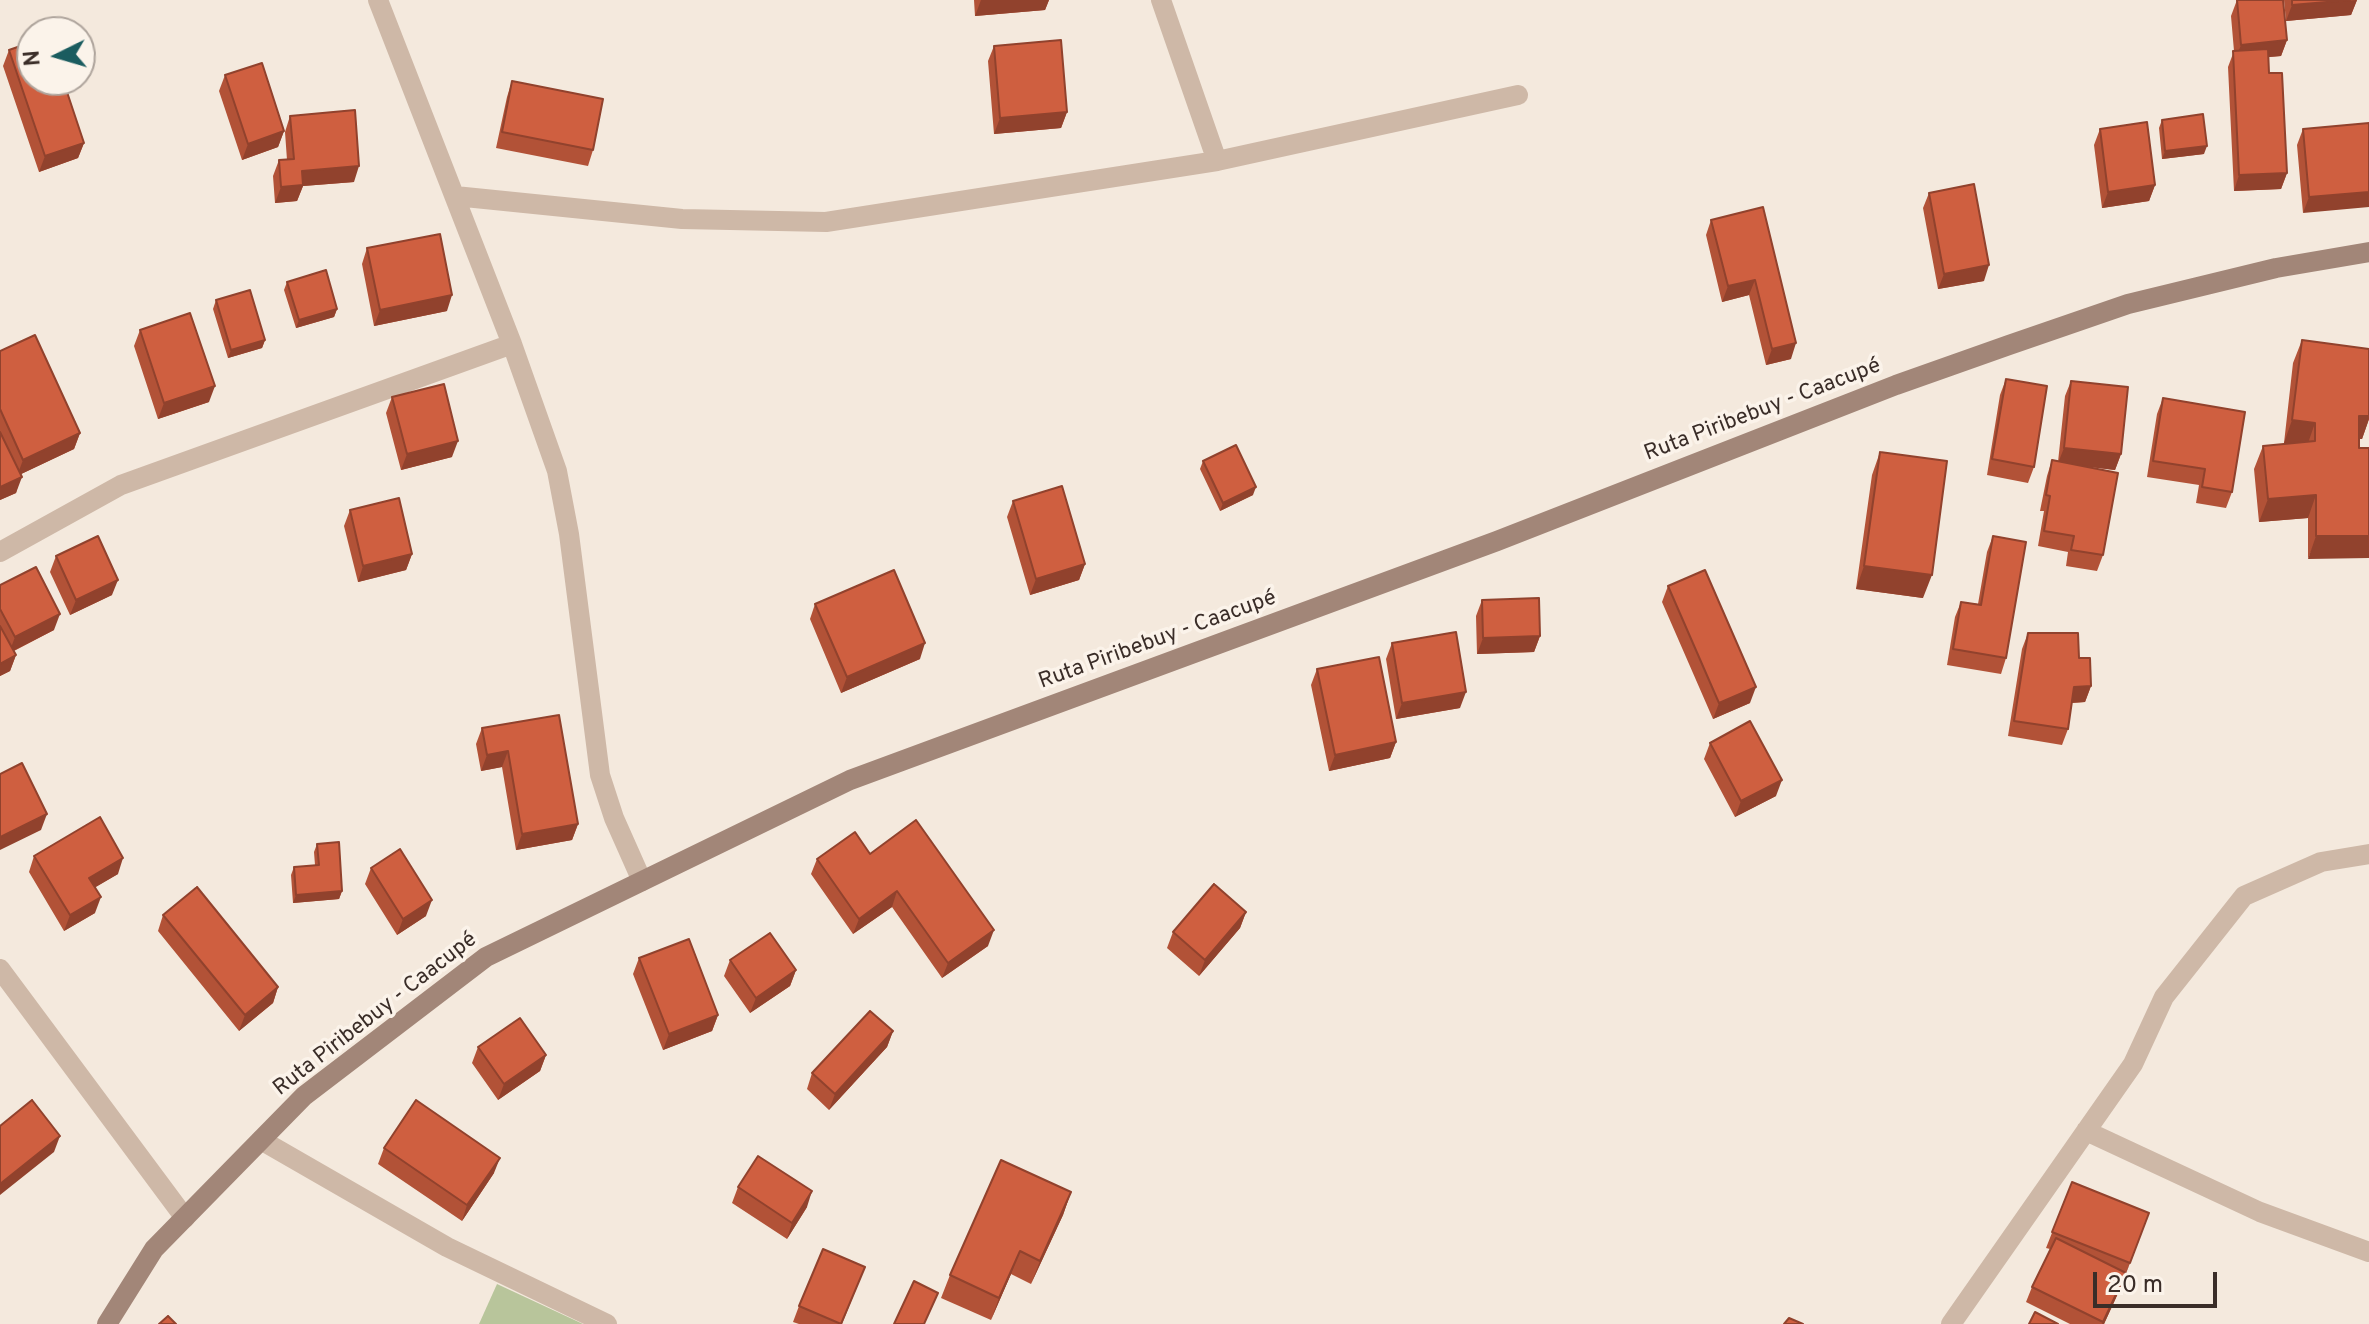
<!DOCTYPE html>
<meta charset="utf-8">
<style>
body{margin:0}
#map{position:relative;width:2369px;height:1324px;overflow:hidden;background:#f4e9dd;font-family:Overpass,sans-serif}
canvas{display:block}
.north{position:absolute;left:16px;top:16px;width:80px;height:80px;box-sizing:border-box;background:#fbf3ea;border:2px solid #aea49c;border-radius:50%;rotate:265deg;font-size:22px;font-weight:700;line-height:32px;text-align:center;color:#3a2d28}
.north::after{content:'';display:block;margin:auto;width:28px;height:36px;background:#1a5c5f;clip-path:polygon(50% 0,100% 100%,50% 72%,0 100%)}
.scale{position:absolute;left:2093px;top:1272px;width:124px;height:36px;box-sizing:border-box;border:4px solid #3a2d28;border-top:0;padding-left:10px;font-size:24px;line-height:28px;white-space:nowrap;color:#3a2d28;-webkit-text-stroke:6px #fbf3ea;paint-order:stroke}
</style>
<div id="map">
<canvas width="2369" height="1324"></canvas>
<div class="north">N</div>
<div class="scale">20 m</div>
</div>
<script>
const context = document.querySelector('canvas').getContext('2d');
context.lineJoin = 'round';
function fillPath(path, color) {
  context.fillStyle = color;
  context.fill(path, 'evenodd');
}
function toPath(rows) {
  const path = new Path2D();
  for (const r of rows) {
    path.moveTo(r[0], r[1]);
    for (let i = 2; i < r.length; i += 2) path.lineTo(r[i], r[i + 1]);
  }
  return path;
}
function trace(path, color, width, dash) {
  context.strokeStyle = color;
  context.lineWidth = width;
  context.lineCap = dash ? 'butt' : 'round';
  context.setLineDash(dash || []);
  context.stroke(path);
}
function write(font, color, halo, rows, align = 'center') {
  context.font = font + ' Overpass,sans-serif';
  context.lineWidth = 7;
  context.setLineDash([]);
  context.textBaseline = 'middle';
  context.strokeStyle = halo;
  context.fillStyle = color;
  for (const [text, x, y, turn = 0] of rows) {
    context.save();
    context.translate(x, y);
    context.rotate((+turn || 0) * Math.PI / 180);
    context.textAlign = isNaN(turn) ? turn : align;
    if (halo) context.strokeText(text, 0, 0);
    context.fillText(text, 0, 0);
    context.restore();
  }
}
fillPath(toPath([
 [497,1284,583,1324,479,1324]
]), '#b8c59b');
trace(toPath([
 [378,0,512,344,557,471,569,534,600,775,614,818,642,881],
 [1161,0,1217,161],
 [455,196,682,219,826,222,1217,161,1518,95],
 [0,552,121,485,512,344],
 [0,969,185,1218],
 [2086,1131,2260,1212,2369,1252],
 [261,1140,447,1247,607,1324],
 [1951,1324,2133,1064,2164,997,2244,896,2321,862,2369,854]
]), '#ceb8a7', 20);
trace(toPath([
 [107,1324,154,1249,304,1096,486,957,850,780,1497,541,1896,385,2009,345,2128,304,2276,268,2369,252]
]), '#a28678', 20);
fillPath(toPath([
 [974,0,1049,0,1045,10,975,16],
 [2237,0,2287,40,2281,56,2268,57,2269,73,2287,173,2281,189,2234,191,2228,67,2234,51,2231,16],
 [2284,0,2357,0,2351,15,2286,21],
 [994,46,1067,112,1061,128,994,134,988,61],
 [9,50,84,143,78,158,39,172,3,66],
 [225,75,284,131,278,147,242,160,219,91],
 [512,81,593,150,588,166,496,148,507,97],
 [290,116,354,182,303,186,297,201,275,203,273,176,279,160,287,160,285,132],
 [2162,120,2204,154,2162,159,2159,128],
 [2369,123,2303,213,2297,145,2303,129],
 [2100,129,2155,185,2149,201,2102,208,2094,145],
 [1929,193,1984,281,1938,289,1923,208],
 [1763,207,1791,359,1766,365,1749,295,1722,302,1706,235,1711,220],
 [367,248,447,311,374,326,362,264],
 [287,282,337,309,334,317,296,328,284,290],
 [216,300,265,340,262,348,228,358,213,309],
 [140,330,209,402,158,419,134,346],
 [2302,340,2369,349,2369,419,2362,439,2359,439,2308,559,2308,518,2259,522,2254,469,2263,446,2288,444,2284,443,2293,363],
 [0,351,80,433,74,449,21,474,16,493,0,500],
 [2006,379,2034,467,2028,483,1987,475,2000,395],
 [2071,381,2121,454,2115,470,2081,466,2103,555,2097,571,2066,566,2068,552,2038,546,2044,511,2040,511,2047,476,2052,460,2058,462,2065,396],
 [392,397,452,457,401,470,386,413],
 [2163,398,2232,492,2226,508,2196,503,2199,485,2147,477,2157,414],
 [1880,452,1923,598,1856,589,1872,475],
 [1203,461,1253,495,1220,511,1200,469],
 [1013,501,1085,564,1079,580,1030,595,1007,517],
 [350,510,412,554,406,570,358,582,344,526],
 [1993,536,2006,658,2001,674,1947,665,1955,617,1961,602,1978,604,1987,552],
 [56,556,112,595,70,615,50,572],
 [0,585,54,630,14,651,16,655,10,671,0,676],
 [1668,586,1750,703,1713,719,1662,602],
 [1482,600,1540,636,1534,652,1477,654,1476,616],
 [815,604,920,659,841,693,810,619],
 [2028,633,2079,658,2091,686,2085,702,2072,703,2068,729,2062,745,2008,736,2022,649],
 [1392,643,1460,708,1396,719,1386,659],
 [1317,669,1396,742,1390,758,1329,771,1311,685],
 [559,715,578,824,572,840,516,850,502,767,481,771,476,744,482,728],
 [1710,743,1776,796,1735,817,1704,759],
 [317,844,342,891,339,899,293,903,291,875,294,867,315,865,314,852],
 [870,854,988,946,942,978,892,907,853,934,811,874,817,859],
 [34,856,118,874,95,887,95,913,64,931,29,872],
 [371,868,426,916,397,935,365,884],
 [1246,912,1240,928,1199,976,1167,948,1173,932],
 [163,915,278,987,273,1003,239,1031,158,931],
 [639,958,718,1015,712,1031,663,1050,633,974],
 [730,960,796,970,790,986,750,1013,724,976],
 [893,1031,887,1047,829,1110,807,1089,812,1073],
 [478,1047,546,1055,540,1071,498,1100,472,1063],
 [384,1148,494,1173,462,1221,378,1164],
 [2072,1182,2149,1213,2120,1289,2104,1324,2070,1324,2026,1302,2032,1287,2050,1249,2046,1248],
 [738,1187,807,1207,787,1239,732,1203],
 [1071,1192,1063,1215,1031,1284,1011,1274,991,1320,941,1298,950,1275],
 [865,1267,842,1324,799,1324,793,1322,799,1306]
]), '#b25237');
fillPath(toPath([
 [981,0,1049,0,1045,10,975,16],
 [2357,0,2351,15,2286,21,2292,5],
 [2287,40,2281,56,2235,60,2241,45],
 [1067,112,1061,128,994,134,1000,118],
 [284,131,278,147,242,160,248,144],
 [84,143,78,158,39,172,45,156],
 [2207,146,2204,154,2162,159,2165,151],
 [359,166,354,182,303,186,297,201,275,203,281,187,302,171],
 [2287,173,2281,189,2234,191,2239,175],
 [2155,185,2149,201,2102,208,2108,192],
 [2369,192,2369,207,2303,213,2309,197],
 [1989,265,1984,281,1938,289,1944,274],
 [1755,280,1749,295,1722,302,1728,286],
 [452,295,447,311,374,326,380,310],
 [337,309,334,317,296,328,299,320],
 [265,340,262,348,228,358,231,350],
 [1796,343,1791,359,1766,365,1772,349],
 [215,386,209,402,158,419,164,403],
 [2359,416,2369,416,2369,419,2362,439,2350,438],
 [2292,420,2315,423,2307,446,2284,443],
 [80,433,74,449,17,476,23,460],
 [458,441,452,457,401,470,407,454],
 [2064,448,2121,454,2115,470,2058,463],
 [22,477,16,493,0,500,0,487],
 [1256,487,1253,495,1220,511,1223,503],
 [2316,495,2308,518,2259,522,2268,499],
 [2316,536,2369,536,2369,558,2308,559],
 [412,554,406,570,358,582,363,566],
 [1085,564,1079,580,1030,595,1036,579],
 [1864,566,1932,575,1923,598,1856,589],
 [118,580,112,595,70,615,76,600],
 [60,614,54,630,9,653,15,637],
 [1540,636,1534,652,1477,654,1483,638],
 [925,643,920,659,841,693,847,677],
 [16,655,10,671,0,676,0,664],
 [2091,686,2085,702,2069,703,2074,687],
 [1756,687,1750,703,1713,719,1719,703],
 [1466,692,1460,708,1396,719,1402,703],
 [1396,742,1390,758,1329,771,1335,755],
 [508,751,502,767,481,771,487,755],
 [1782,780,1776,796,1735,817,1741,801],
 [47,814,41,830,0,850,0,837],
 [578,824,572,840,516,850,522,834],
 [123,858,118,874,84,894,89,878],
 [342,891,339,899,293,903,296,895],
 [897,891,892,907,853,934,859,919],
 [101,897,95,913,64,931,70,915],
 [432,900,426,916,397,935,403,919],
 [1246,912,1240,928,1199,976,1205,960],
 [994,930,988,946,942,978,948,963],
 [796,970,790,986,750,1013,756,998],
 [278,987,273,1003,239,1031,245,1015],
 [718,1015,712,1031,663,1050,669,1034],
 [893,1031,887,1047,829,1110,835,1094],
 [546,1055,540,1071,498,1100,504,1084],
 [60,1136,54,1152,0,1195,0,1184],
 [500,1158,494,1173,462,1221,467,1205],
 [812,1191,807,1207,787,1239,792,1223],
 [1071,1192,1063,1215,1031,1284,1040,1261],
 [2149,1213,2120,1289,2104,1324,2102,1324,2125,1275],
 [1020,1251,1011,1274,991,1320,999,1298]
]), '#91422d');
const building = toPath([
 [2237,0,2283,0,2287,40,2241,45,2237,0],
 [2292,0,2350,0,2292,5,2292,0],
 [1061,40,1067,112,1000,118,994,46,1061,40],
 [32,42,32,80,63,80,84,143,45,156,9,50,32,42],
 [2268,49,2269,73,2282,73,2287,173,2239,175,2233,51,2268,49],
 [262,63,284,131,248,144,225,75,262,63],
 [512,81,603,99,593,150,502,132,512,81],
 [355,110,359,166,302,171,303,185,281,187,279,160,294,159,290,116,355,110],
 [2203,114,2207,146,2165,151,2162,120,2203,114],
 [2147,122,2155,185,2108,192,2100,129,2147,122],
 [2369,123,2369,192,2309,197,2303,129,2369,123],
 [1974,184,1989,265,1944,274,1929,193,1974,184],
 [1763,207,1796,343,1772,349,1755,280,1728,286,1711,220,1763,207],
 [440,234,452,295,380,310,367,248,440,234],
 [326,270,337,309,299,320,287,282,326,270],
 [250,290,265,340,231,350,216,300,250,290],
 [190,313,215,386,164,403,140,330,190,313],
 [35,335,80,433,23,460,0,409,0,351,35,335],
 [2302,340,2369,349,2369,416,2359,416,2359,448,2369,448,2369,536,2316,536,2316,495,2268,499,2263,446,2315,441,2315,423,2292,420,2302,340],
 [2006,379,2047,386,2034,467,1992,459,2006,379],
 [2071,381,2128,387,2121,454,2064,448,2071,381],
 [444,384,458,441,407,454,392,397,444,384],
 [2163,398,2245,412,2232,492,2202,487,2205,469,2153,461,2163,398],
 [0,432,22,477,0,487,0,432],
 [1236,445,1256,487,1223,503,1203,461,1236,445],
 [1880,452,1947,461,1932,575,1864,566,1880,452],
 [2052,460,2118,473,2103,555,2071,550,2074,536,2044,531,2050,496,2046,495,2052,460],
 [1062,486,1085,564,1036,579,1013,501,1062,486],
 [399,498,412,554,363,566,350,510,399,498],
 [98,536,118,580,76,600,56,556,98,536],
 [1993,536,2026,542,2006,658,1953,649,1961,602,1981,605,1993,536],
 [36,567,60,614,15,637,0,609,0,585,36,567],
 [894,570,925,643,847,677,815,604,894,570],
 [1705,570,1756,687,1719,703,1668,586,1705,570],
 [1539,598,1540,636,1483,638,1482,600,1539,598],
 [0,626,16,655,0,664,0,626],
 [1456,632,1466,692,1402,703,1392,643,1456,632],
 [2028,633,2078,633,2079,658,2090,658,2091,686,2074,687,2068,729,2014,721,2028,633],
 [1379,657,1396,742,1335,755,1317,669,1379,657],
 [559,715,578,824,522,834,508,751,487,755,482,728,559,715],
 [1750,721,1782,780,1741,801,1710,743,1750,721],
 [22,763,47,814,0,837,0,774,22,763],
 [100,817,123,858,89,878,101,897,70,915,34,856,100,817],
 [916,820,994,930,948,963,897,891,859,919,817,859,855,832,870,854,916,820],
 [339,842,342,891,296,895,294,867,319,865,317,844,339,842],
 [400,849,432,900,403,919,371,868,400,849],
 [1214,884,1246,912,1205,960,1173,932,1214,884],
 [197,887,278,987,245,1015,163,915,197,887],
 [770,933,796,970,756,998,730,960,770,933],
 [689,939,718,1015,669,1034,639,958,689,939],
 [870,1011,893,1031,835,1094,812,1073,870,1011],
 [520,1018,546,1055,504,1084,478,1047,520,1018],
 [32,1100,60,1136,0,1184,0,1126,32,1100],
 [416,1100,500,1158,467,1205,384,1148,416,1100],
 [758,1156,812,1191,792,1223,738,1187,758,1156],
 [1001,1160,1071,1192,1040,1261,1020,1251,999,1298,950,1275,1001,1160],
 [2072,1182,2149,1213,2130,1263,2052,1232,2072,1182],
 [2056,1238,2126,1273,2103,1322,2032,1287,2056,1238],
 [823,1249,865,1267,841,1324,799,1306,823,1249],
 [914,1281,938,1293,924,1324,894,1324,914,1281],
 [2035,1312,2058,1324,2029,1324,2035,1312],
 [168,1316,176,1324,159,1324,168,1316],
 [1789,1318,1803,1324,1784,1324,1789,1318]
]);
fillPath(building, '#cf5f40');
trace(building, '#91422d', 2);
write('22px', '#3a2d28', '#fbf3ea', [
 ["Ruta Piribebuy - Caacupé",1763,411,-21],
 ["Ruta Piribebuy - Caacupé",1158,641,-20],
 ["Ruta Piribebuy - Caacupé",376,1015,-38]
]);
</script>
